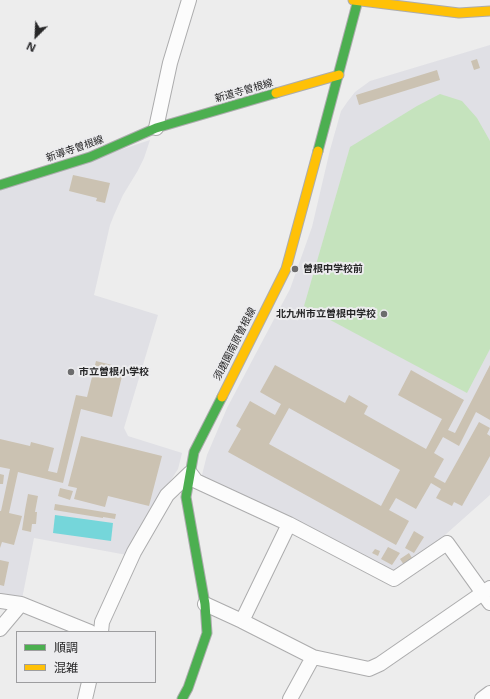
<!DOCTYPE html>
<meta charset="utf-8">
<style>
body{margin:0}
#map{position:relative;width:490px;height:699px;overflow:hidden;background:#ededed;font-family:"Noto Sans","Noto Sans JP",sans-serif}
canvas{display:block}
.legend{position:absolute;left:16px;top:631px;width:140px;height:52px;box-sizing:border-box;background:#ececee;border:1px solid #9d9d9f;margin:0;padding:5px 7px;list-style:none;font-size:12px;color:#272728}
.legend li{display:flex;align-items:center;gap:8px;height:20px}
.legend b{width:20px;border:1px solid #9d9d9f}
.north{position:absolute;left:16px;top:16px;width:40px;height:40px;-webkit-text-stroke:3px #ececee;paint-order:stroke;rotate:204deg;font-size:11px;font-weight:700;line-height:16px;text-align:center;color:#272728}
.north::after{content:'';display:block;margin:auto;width:14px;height:18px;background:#272728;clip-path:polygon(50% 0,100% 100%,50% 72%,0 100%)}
</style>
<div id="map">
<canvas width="490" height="699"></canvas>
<ul class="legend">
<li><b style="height:5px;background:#4caf50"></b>順調</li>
<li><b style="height:5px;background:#ffc107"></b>混雑</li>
</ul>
<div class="north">N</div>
</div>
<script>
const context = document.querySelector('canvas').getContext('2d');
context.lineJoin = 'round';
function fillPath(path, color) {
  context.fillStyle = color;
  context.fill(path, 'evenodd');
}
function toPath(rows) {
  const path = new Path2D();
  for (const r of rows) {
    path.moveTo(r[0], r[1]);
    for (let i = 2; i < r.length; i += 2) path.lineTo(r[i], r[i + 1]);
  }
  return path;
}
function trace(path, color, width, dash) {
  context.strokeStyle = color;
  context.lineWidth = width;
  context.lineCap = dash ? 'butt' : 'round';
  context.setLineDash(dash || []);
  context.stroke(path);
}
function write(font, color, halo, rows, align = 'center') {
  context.font = font + ' "Noto Sans","Noto Sans JP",sans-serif';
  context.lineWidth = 4;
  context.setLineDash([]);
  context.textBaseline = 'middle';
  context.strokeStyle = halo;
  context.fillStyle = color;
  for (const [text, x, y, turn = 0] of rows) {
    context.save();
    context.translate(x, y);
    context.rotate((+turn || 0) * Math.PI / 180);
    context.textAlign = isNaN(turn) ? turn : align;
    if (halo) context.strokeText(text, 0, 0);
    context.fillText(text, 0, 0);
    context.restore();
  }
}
fillPath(toPath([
 [490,45,490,495,445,535,394,576,251,498,202,478,202,475,207,455,227,408,290,289,312,227,330,150,341,111,348,101,355,92,370,81],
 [150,140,144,158,137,172,123,195,114,215,110,225,94,295,158,315,124,428,128,436,182,453,178,469,144,522,127,555,34,538,22,599,0,597,0,190]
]), '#e0e0e5');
fillPath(toPath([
 [440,94,462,101,477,118,490,141,490,349,467,393,304,306,350,147,417,106]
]), '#c5e3bd');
fillPath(toPath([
 [55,515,113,523,111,541,53,533]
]), '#75d6da');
fillPath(toPath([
 [477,59,480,68,474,70,471,61],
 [437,70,440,80,359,105,356,95],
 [73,175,110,183,105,203,96,201,97,198,69,191],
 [96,361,124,368,112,417,81,409,63,483,18,472,9,513,22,516,14,545,2,542,0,548,0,511,1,511,10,469,0,467,0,439,30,446,31,442,54,448,48,471,57,473,76,395,87,397],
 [275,365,345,403,349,395,368,406,364,414,426,449,442,419,398,395,411,370,464,400,448,430,455,433,490,365,490,420,476,412,459,446,443,437,434,453,444,459,434,477,445,483,479,422,490,428,487,434,490,436,490,456,462,506,454,502,452,506,436,498,441,489,431,483,416,509,396,498,389,510,409,521,396,545,228,452,241,429,236,426,250,401,275,415,281,404,260,392],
 [289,408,400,470,381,506,269,444],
 [81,436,162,456,149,506,108,496,105,507,74,499,77,488,68,486],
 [0,474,4,475,3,484,0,484],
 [60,488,73,491,70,500,58,496],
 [28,494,38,496,35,512,37,512,36,524,32,524,31,532,22,530,25,510,31,511,25,510],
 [55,504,116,514,115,519,103,517,103,518,54,510],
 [414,531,424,537,414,553,405,548],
 [388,547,400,553,392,565,381,559],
 [375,549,380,551,378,556,372,553],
 [409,553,412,558,404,565,400,559],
 [0,560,9,562,4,586,0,585]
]), '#cbc2b2');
const street = toPath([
 [156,128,170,63,189,0],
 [0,601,21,604,90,632],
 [205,604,242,621,313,657,369,669,380,664,490,588],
 [242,621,289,524],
 [0,629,21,604],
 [101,632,102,622,134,552,167,495,190,473,196,481,289,524,394,579,447,543,490,603],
 [85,699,89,682],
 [290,699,313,657],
 [482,699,490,693]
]);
const fast = toPath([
 [318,151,358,0],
 [0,185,90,157,156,128,276,93],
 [182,699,188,688,207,633,205,604,186,497,194,452,222,397]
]);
const slow = toPath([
 [353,0,459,13,490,11],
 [276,93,339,75],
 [222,397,286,269,318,151]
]);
trace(street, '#acacad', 16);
trace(fast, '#acacad', 11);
trace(slow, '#acacad', 11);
trace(street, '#fcfcfc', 14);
trace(fast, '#4caf50', 9);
trace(slow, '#ffc107', 9);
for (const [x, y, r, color] of [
 [295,269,4,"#6c6c6d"],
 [384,314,4,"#6c6c6d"],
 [71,372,4,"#6c6c6d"]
]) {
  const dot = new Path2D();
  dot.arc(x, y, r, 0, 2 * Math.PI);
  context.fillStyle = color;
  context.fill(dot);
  trace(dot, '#ececee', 1.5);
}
write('10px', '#272728', '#ececee', [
 ["新道寺曽根線",244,91,-16],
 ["新導寺曽根線",75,149,-19],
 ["須磨園南原曽根線",235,344,-63]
]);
write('bold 10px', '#272728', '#ececee', [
 ["曽根中学校前",303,269],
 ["北九州市立曽根中学校",376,314,"right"],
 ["市立曽根小学校",79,372]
], 'left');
</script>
